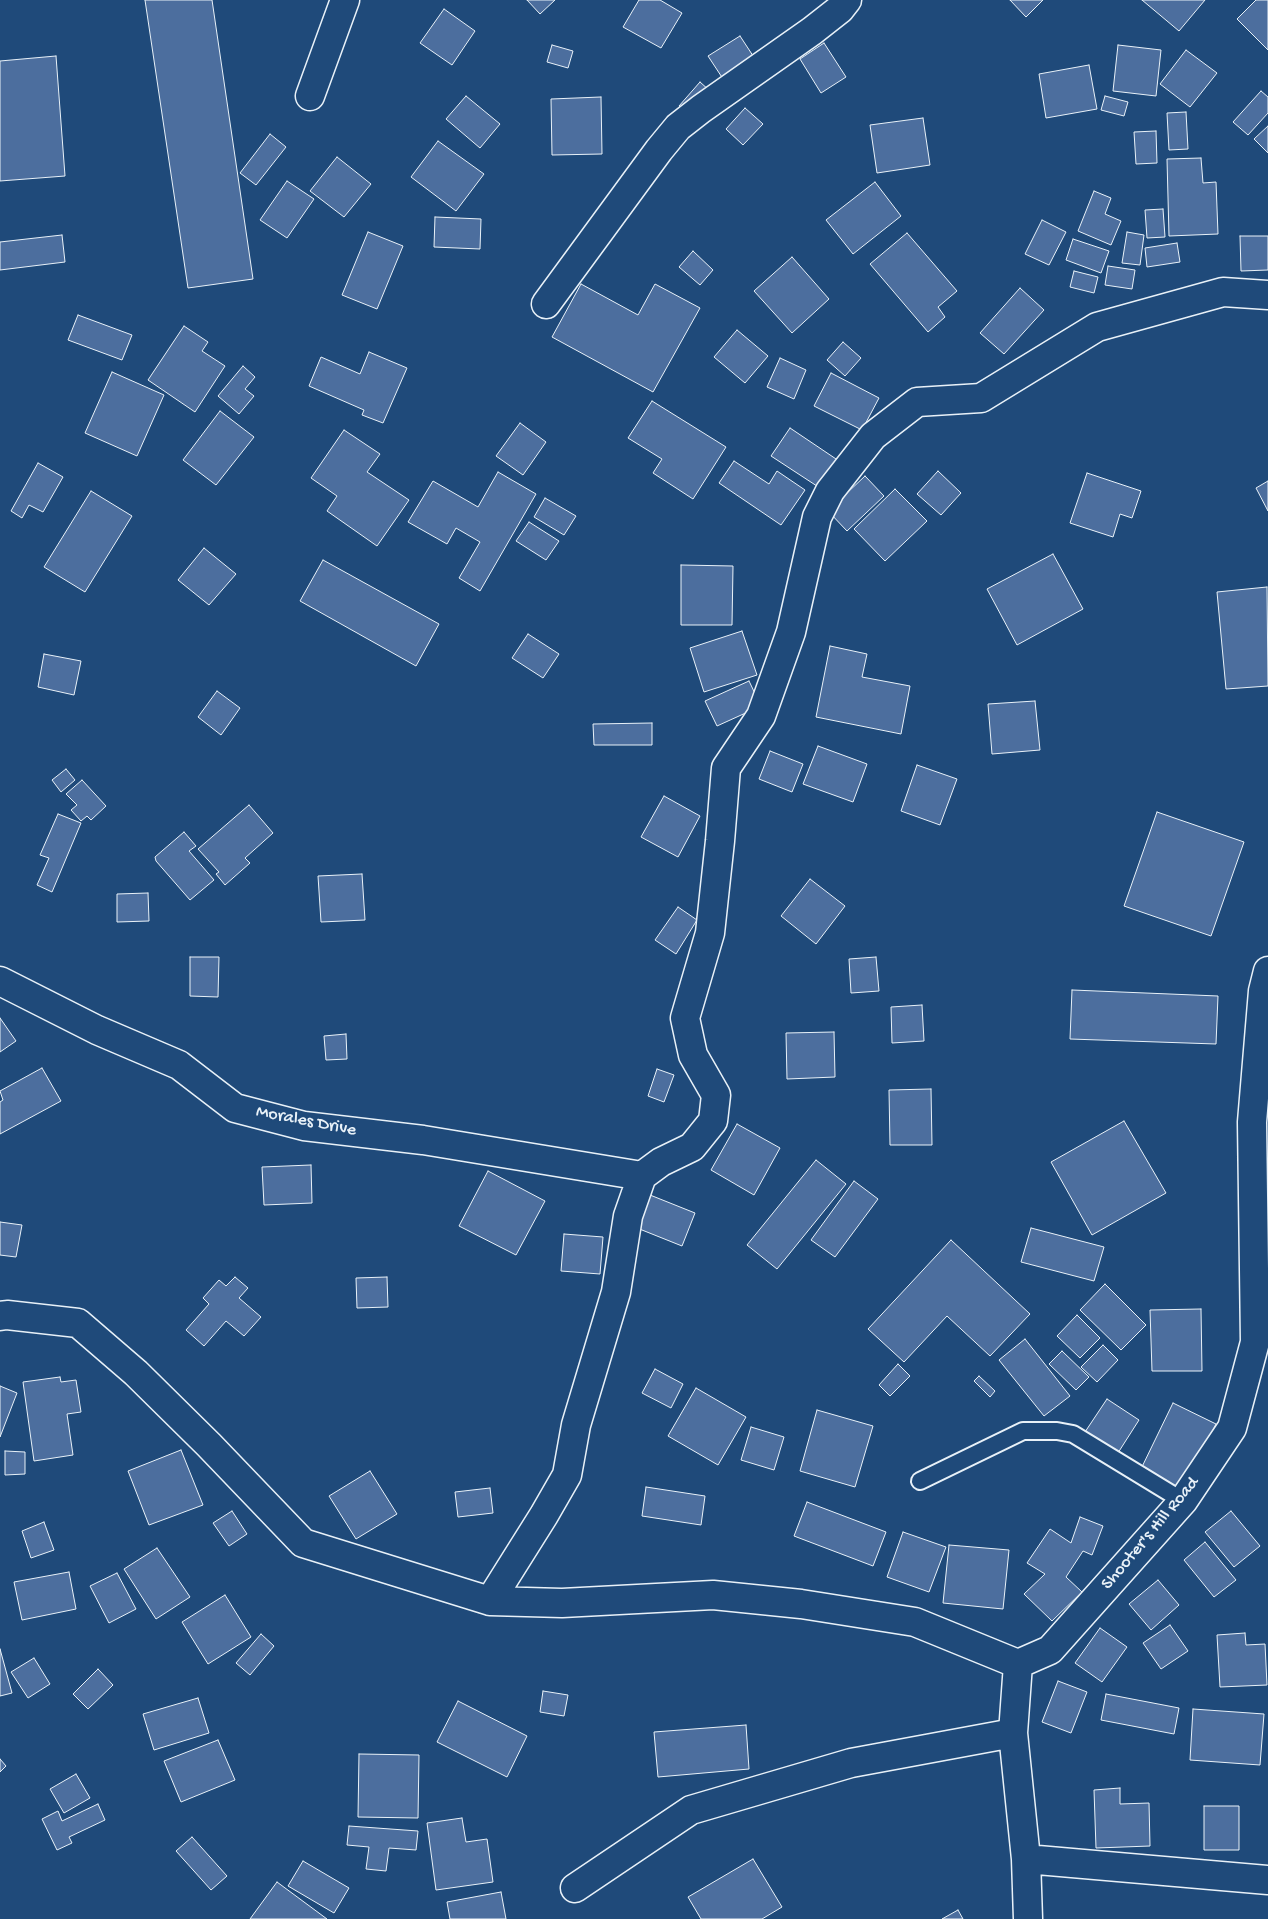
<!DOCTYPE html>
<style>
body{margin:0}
canvas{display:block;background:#1f4a7a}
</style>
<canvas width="1268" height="1919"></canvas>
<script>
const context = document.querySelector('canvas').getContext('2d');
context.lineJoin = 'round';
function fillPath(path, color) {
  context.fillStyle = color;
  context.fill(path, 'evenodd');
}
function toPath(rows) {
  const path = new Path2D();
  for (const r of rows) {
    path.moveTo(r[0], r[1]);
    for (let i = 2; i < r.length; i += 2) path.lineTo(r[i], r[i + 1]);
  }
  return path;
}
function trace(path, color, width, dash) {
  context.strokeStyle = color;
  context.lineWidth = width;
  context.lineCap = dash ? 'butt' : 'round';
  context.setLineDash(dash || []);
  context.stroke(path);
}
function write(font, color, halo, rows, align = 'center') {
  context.font = font + ' "Gochi Hand",sans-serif';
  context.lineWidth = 4;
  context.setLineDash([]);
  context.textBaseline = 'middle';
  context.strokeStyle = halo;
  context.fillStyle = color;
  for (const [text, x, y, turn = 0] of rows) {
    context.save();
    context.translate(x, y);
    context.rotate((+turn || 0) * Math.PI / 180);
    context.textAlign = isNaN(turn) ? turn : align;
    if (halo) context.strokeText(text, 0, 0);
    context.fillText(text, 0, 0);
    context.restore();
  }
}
const building = toPath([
 [145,0,212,0,253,279,188,288,145,0],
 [527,0,555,0,540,14,527,0],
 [639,0,660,0,682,13,661,48,623,27,639,0],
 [1010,0,1043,0,1026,17,1010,0],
 [1142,0,1205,0,1179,31,1142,0],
 [1256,0,1268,0,1268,50,1237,19,1256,0],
 [444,9,475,31,452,65,420,43,444,9],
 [740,36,763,71,731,91,708,56,740,36],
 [824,43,846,77,821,93,800,59,824,43],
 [552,45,573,51,568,68,547,62,552,45],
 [1118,45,1161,50,1156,96,1113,91,1118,45],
 [1186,50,1217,73,1190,107,1160,84,1186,50],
 [56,56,65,176,0,181,0,61,56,56],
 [1089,65,1097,109,1046,118,1039,74,1089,65],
 [700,82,720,100,698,123,679,106,700,82],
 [1261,91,1268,97,1268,113,1248,135,1233,122,1261,91],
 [466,96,500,124,480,148,446,119,466,96],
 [1105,96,1128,102,1124,116,1101,110,1105,96],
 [601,97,602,154,552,155,551,99,601,97],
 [745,108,763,124,743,145,726,129,745,108],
 [1186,112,1188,149,1169,150,1167,113,1186,112],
 [923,118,930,165,877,173,870,125,923,118],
 [1268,126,1268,153,1254,139,1268,126],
 [1156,131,1157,163,1136,164,1134,132,1156,131],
 [270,134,286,147,256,185,240,173,270,134],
 [438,141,484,174,456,211,411,177,438,141],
 [337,157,371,184,344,217,310,191,337,157],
 [1201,158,1203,183,1216,182,1218,234,1169,236,1167,159,1201,158],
 [287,181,314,199,287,238,260,220,287,181],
 [875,182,901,216,853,254,826,220,875,182],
 [1094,191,1111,198,1105,214,1121,221,1111,245,1078,231,1094,191],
 [1163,209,1165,237,1147,238,1145,210,1163,209],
 [435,217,481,219,480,249,434,247,435,217],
 [1042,220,1066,232,1049,265,1025,254,1042,220],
 [368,232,403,246,377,309,342,295,368,232],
 [1127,232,1144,235,1140,265,1122,263,1127,232],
 [907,233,957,291,938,307,945,317,928,332,870,264,907,233],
 [62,235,65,262,0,270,0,242,62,235],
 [1240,236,1268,236,1268,270,1241,271,1240,236],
 [1073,239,1109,251,1101,273,1066,260,1073,239],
 [1177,243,1180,262,1147,267,1145,248,1177,243],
 [693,251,713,270,700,285,679,267,693,251],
 [792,257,829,299,792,333,754,291,792,257],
 [1108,266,1135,270,1132,289,1105,285,1108,266],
 [1074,271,1098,277,1094,293,1070,287,1074,271],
 [581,284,638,315,655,284,700,308,653,392,552,337,581,284],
 [1020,288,1044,310,1004,354,980,333,1020,288],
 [78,315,132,335,122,360,68,340,78,315],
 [184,326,208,342,202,351,225,366,195,412,148,380,184,326],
 [737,330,768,356,745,383,714,357,737,330],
 [843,342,861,358,845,376,827,360,843,342],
 [369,352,407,368,383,423,362,415,364,410,309,386,321,357,360,374,369,352],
 [780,358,806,370,794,399,767,387,780,358],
 [243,366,255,377,245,389,254,396,239,414,218,396,243,366],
 [112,372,164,395,137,456,85,433,112,372],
 [831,373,879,398,862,430,814,406,831,373],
 [652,401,726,447,693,499,653,473,662,459,628,438,652,401],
 [220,411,254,437,216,485,183,460,220,411],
 [520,423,546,442,523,475,496,456,520,423],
 [790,428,842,463,823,490,771,456,790,428],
 [344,430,380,454,367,472,409,500,377,546,327,511,337,496,311,478,344,430],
 [734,461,769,484,777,471,805,490,781,525,719,483,734,461],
 [38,463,63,477,43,512,29,505,22,518,11,511,38,463],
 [938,471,961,493,941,515,917,494,938,471],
 [498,472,536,494,480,591,459,578,480,542,456,528,447,544,408,522,433,481,478,507,498,472],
 [1087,473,1141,491,1132,518,1120,514,1113,537,1070,523,1087,473],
 [865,476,884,496,847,531,828,511,865,476],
 [1268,481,1268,511,1256,488,1268,481],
 [895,489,927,521,885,561,854,529,895,489],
 [91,491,132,516,85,592,44,567,91,491],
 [545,498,576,516,564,535,534,517,545,498],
 [529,522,559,541,546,560,516,541,529,522],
 [204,548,236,574,209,605,178,580,204,548],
 [1053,554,1083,609,1017,645,987,589,1053,554],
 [323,560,439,624,416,666,300,601,323,560],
 [681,565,733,566,732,625,681,625,681,565],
 [1267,587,1268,686,1226,689,1217,592,1267,587],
 [742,631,757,675,704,692,690,648,742,631],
 [528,634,559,654,543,678,512,658,528,634],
 [830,646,867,654,862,677,910,686,901,734,816,717,830,646],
 [44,654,81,661,74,695,38,687,44,654],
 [749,681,761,706,717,726,705,701,749,681],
 [217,691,240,708,221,735,198,717,217,691],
 [1035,701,1040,750,992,754,988,704,1035,701],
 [652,723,652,745,594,745,593,724,652,723],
 [818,746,867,764,853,802,803,784,818,746],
 [770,751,803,764,792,792,759,779,770,751],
 [917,765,957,779,940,825,901,811,917,765],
 [66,769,75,780,61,792,52,780,66,769],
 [82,780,106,806,91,820,87,816,81,821,71,810,77,805,66,794,82,780],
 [664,796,700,816,678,857,641,837,664,796],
 [249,805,273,833,245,858,250,863,225,885,216,874,219,872,198,849,249,805],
 [1157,812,1244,842,1211,936,1124,906,1157,812],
 [58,814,81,823,52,892,37,885,49,858,40,855,58,814],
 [184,832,196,846,189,851,214,880,190,900,156,861,155,857,184,832],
 [362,874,365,920,321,922,318,876,362,874],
 [810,879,845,906,816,944,781,916,810,879],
 [148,893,149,921,117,922,117,894,148,893],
 [678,907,697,920,676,954,655,940,678,907],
 [190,957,219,957,218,997,190,996,190,957],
 [876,957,879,991,851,993,849,959,876,957],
 [1072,990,1218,996,1216,1044,1070,1039,1072,990],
 [922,1005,924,1041,892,1043,891,1007,922,1005],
 [0,1018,16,1041,0,1052,0,1018],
 [834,1032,835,1077,787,1079,786,1033,834,1032],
 [346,1034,347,1059,326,1060,324,1036,346,1034],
 [42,1068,61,1101,0,1134,0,1102,3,1100,0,1091,42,1068],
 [657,1069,674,1075,664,1102,648,1096,657,1069],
 [931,1089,932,1145,890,1145,889,1090,931,1089],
 [1124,1121,1166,1193,1092,1235,1051,1162,1124,1121],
 [737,1124,780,1148,754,1195,711,1170,737,1124],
 [816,1160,846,1184,777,1269,747,1245,816,1160],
 [311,1165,312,1203,264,1205,262,1167,311,1165],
 [488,1171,545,1201,516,1255,459,1226,488,1171],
 [854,1181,878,1199,835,1257,811,1240,854,1181],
 [650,1195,695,1213,682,1246,637,1228,650,1195],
 [0,1222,22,1225,16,1257,0,1255,0,1222],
 [1031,1228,1104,1247,1094,1281,1021,1262,1031,1228],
 [564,1234,603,1237,600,1274,561,1271,564,1234],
 [951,1240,1030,1314,990,1356,947,1316,904,1362,868,1329,951,1240],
 [235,1277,248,1288,239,1298,261,1317,244,1336,226,1321,204,1346,186,1330,209,1304,203,1298,219,1280,226,1286,235,1277],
 [387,1277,388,1307,357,1308,356,1278,387,1277],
 [1105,1284,1146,1325,1121,1350,1080,1310,1105,1284],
 [1201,1309,1202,1371,1152,1371,1150,1310,1201,1309],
 [1077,1315,1100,1338,1080,1358,1057,1336,1077,1315],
 [1025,1339,1070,1396,1044,1416,999,1360,1025,1339],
 [1103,1345,1118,1360,1097,1382,1081,1367,1103,1345],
 [1062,1351,1089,1377,1076,1390,1049,1364,1062,1351],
 [898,1364,910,1376,890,1396,879,1385,898,1364],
 [655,1369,683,1384,671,1408,642,1393,655,1369],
 [979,1376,995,1391,990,1397,974,1381,979,1376],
 [60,1377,61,1382,76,1380,81,1412,67,1414,73,1455,34,1461,23,1382,60,1377],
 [0,1386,17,1393,0,1437,0,1386],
 [696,1388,746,1417,718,1465,668,1436,696,1388],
 [1107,1399,1139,1420,1116,1456,1083,1435,1107,1399],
 [1173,1403,1216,1424,1182,1493,1139,1473,1173,1403],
 [817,1410,873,1426,855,1487,800,1471,817,1410],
 [751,1427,784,1437,774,1470,741,1460,751,1427],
 [181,1450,203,1505,149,1525,128,1471,181,1450],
 [5,1451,25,1452,25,1474,5,1475,5,1451],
 [370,1471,397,1514,356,1539,329,1496,370,1471],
 [646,1487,705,1496,701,1525,642,1516,646,1487],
 [490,1488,493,1513,458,1517,455,1492,490,1488],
 [807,1502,886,1532,873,1566,794,1536,807,1502],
 [232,1511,247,1534,229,1546,213,1523,232,1511],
 [1231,1511,1260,1546,1234,1567,1205,1532,1231,1511],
 [1080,1517,1103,1526,1092,1555,1083,1551,1066,1577,1082,1592,1052,1621,1024,1594,1045,1574,1027,1563,1050,1529,1071,1543,1080,1517],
 [44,1522,54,1550,31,1558,22,1531,44,1522],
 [903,1532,946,1547,929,1592,887,1577,903,1532],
 [1205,1542,1236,1580,1214,1597,1184,1560,1205,1542],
 [949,1545,1009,1550,1003,1609,943,1603,949,1545],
 [157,1548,190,1597,156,1619,124,1569,157,1548],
 [69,1572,76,1609,22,1620,14,1582,69,1572],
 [117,1573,136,1609,109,1623,90,1586,117,1573],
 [1158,1580,1179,1605,1151,1630,1129,1604,1158,1580],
 [225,1595,251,1637,208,1664,182,1622,225,1595],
 [1170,1625,1188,1651,1161,1669,1143,1643,1170,1625],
 [1100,1628,1127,1647,1102,1682,1075,1663,1100,1628],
 [1245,1633,1246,1645,1265,1644,1267,1685,1220,1687,1217,1635,1245,1633],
 [261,1634,274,1646,250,1675,236,1663,261,1634],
 [0,1649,12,1693,0,1696,0,1649],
 [34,1658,50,1684,28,1698,11,1672,34,1658],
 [98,1669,113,1685,88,1709,73,1694,98,1669],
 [1058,1681,1087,1692,1071,1733,1042,1722,1058,1681],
 [543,1691,568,1695,564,1716,540,1712,543,1691],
 [1106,1694,1179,1708,1174,1734,1101,1720,1106,1694],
 [198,1698,209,1733,154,1750,143,1714,198,1698],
 [458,1701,527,1736,507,1777,437,1742,458,1701],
 [1193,1709,1264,1714,1260,1765,1190,1760,1193,1709],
 [746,1725,749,1769,658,1777,654,1732,746,1725],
 [218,1740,235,1780,181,1802,164,1761,218,1740],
 [359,1754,419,1755,418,1818,358,1817,359,1754],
 [0,1759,6,1766,0,1772,0,1759],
 [76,1774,90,1798,64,1813,50,1789,76,1774],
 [1120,1788,1120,1804,1149,1803,1150,1846,1096,1848,1094,1790,1120,1788],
 [98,1804,105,1820,69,1837,72,1843,57,1850,42,1819,58,1811,62,1821,98,1804],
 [1204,1806,1239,1806,1239,1850,1204,1850,1204,1806],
 [462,1818,466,1842,487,1839,493,1882,436,1890,427,1823,462,1818],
 [349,1826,418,1831,416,1850,389,1848,386,1871,366,1869,369,1847,347,1845,349,1826],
 [192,1837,227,1876,211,1890,176,1851,192,1837],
 [753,1859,782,1907,762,1919,701,1919,688,1897,753,1859],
 [303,1861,349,1888,334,1913,288,1886,303,1861],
 [277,1882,327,1919,250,1919,277,1882],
 [501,1892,506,1919,450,1919,447,1902,501,1892],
 [958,1910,963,1919,942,1919,958,1910]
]);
fillPath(building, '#4c6e9e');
trace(building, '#e8f1f8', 1);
const service = toPath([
 [920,1481,1023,1431,1057,1431,1073,1434,1183,1501]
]);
const minor = toPath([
 [310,96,345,0],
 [546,304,659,150,678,127,701,109,812,31,840,9,847,0],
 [0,981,97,1030,179,1065,235,1108,304,1126,423,1140,642,1176],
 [0,1316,7,1315,78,1323,136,1373,209,1445,303,1543,490,1601,562,1603,713,1595,801,1604,915,1622,1018,1664],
 [490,1601,544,1515,567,1475,576,1425,616,1292,628,1216,642,1176,661,1162,692,1147,713,1121,716,1095,693,1055,685,1018,710,933,720,841,726,768,761,716,791,632,817,517,830,491,873,436,917,402,981,398,1097,327,1223,292,1268,295],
 [1026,1859,1268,1880],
 [575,1888,691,1810,851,1763,1013,1733],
 [1028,1919,1026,1859,1013,1733,1018,1664,1050,1650,1183,1501,1232,1428,1255,1342,1252,1122,1263,991,1268,971]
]);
trace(service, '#e8f1f8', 20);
trace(minor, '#e8f1f8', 31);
trace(service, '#1f4a7a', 16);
trace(minor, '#1f4a7a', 28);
write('18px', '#e8f1f8', '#1f4a7a', [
 ["Morales Drive",306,1122,11],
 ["Shooter's Hill Road",1151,1534,-50]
]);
</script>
